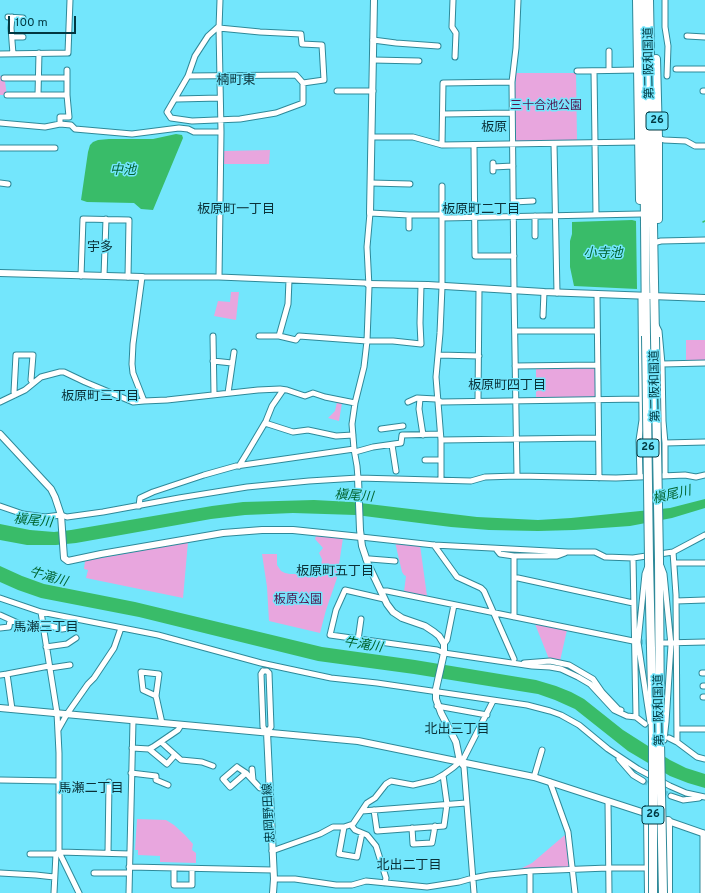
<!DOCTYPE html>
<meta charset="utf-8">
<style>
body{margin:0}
#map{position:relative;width:705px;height:893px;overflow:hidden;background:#73e6fc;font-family:Overpass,sans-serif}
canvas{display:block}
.scale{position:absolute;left:8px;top:16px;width:68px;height:18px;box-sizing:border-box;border:2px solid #013841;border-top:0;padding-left:5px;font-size:12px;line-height:14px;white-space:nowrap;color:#013841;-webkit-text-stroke:3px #73e6fc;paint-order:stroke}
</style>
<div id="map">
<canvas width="705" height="893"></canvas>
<div class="scale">100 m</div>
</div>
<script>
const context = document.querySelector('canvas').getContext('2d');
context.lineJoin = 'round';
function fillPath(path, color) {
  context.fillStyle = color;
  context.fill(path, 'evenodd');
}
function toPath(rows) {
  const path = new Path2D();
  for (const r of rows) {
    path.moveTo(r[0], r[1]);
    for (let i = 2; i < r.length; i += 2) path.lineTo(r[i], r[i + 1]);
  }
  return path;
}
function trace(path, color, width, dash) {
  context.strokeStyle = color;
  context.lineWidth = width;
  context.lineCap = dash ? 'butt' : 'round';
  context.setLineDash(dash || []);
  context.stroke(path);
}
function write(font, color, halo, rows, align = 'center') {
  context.font = font + ' Overpass,"Noto Sans JP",sans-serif';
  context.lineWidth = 3;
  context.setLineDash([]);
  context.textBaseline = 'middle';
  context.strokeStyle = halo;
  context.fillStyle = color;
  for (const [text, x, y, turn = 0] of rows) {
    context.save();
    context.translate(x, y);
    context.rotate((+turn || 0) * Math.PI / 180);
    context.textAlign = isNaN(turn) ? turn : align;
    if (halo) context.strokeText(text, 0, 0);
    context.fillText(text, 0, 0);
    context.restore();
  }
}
fillPath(toPath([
 [516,73,576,73,577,141,516,142,515,141,515,90],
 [4,75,7,95,0,95,0,76],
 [270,150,269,164,223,164,224,151],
 [231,292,239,292,236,320,214,316,218,301,230,302],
 [686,340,705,340,705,361,686,362],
 [594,367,596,369,596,395,594,398,536,399,536,368],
 [337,402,342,403,339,421,328,418,335,411],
 [316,536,343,538,337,578,326,610,320,633,269,621,267,587,262,554,277,554,277,565,281,571,285,573,290,574,314,574,317,572,321,567,322,559,319,553,323,548,315,539],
 [188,542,183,598,86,578,88,570,84,569,85,561],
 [395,542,420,545,427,596,404,592,406,576,404,575,402,572],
 [535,624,567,630,560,661,549,659],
 [137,819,166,820,174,825,185,835,193,844,192,850,196,853,196,863,160,862,160,856,138,855,138,850,135,850],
 [566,834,570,865,569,867,520,869,532,863]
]), '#e8a6de');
fillPath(toPath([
 [176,134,182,135,183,138,153,210,141,209,134,203,87,202,81,200,88,152,90,145,93,142,98,140,109,139,153,139],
 [632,220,636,221,637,289,574,286,570,267,570,241,572,234,572,222],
 [705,499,705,508,672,518,630,526,574,530,538,531,489,530,451,527,356,515,293,513,245,515,211,519,76,543,56,545,27,545,0,540,0,524,30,530,54,532,71,530,212,506,243,502,314,500,352,502,477,517,538,520,571,518,670,508],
 [0,566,22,576,44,584,135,602,322,647,415,660,536,680,556,686,571,692,584,699,623,730,670,760,686,768,705,774,705,788,688,783,670,776,628,751,575,709,555,700,538,694,414,674,318,661,139,617,41,598,18,590,0,582]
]), '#39bc69');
trace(toPath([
 [703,222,705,221]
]), '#39bc69', 1.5);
trace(toPath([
 [638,642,653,642],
 [643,781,671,796]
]), '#5cc3d7', 5, [5, 2.5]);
const minor = toPath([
 [453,0,452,27,456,33,455,57],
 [665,0,665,27,668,46,667,76],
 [8,17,23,18],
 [12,17,11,28,13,54],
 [219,28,260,32,301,34,302,44,322,45,324,80,303,83],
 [687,36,705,37],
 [12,37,23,37],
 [373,40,396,43,438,46],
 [0,54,68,53,70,0],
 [373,60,419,61],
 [676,69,705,69],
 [609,70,609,51],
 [577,71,638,70],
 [594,71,596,215],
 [188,76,296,75,303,83,303,103,276,113,240,119,192,121,171,118,167,112,188,76,195,56,208,36,219,26],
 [4,78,66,78],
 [337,91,373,91],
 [703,91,705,91],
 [7,95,67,95],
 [38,95,39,53],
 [176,97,177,99,220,98],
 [443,114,512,113],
 [0,123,45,127,60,124,71,125,75,129,132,134,179,128,188,129,194,132,221,132],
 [60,124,60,117,69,117,67,95,67,70],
 [372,137,413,137,442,145,638,142],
 [658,138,664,140,686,141,695,146,705,146],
 [554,144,557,293],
 [442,145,443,83,512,82],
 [474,145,475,256,514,256],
 [0,148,55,148],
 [493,163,493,171],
 [493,167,513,166],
 [0,183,8,184],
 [371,183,410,184],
 [513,202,533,201],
 [535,216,535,236],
 [443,218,641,214],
 [409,228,409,215],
 [653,243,661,241,705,240],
 [81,276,83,219,129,220,128,277],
 [104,276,106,219],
 [219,277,221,132,219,28,220,0],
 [597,294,599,478],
 [543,316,544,292],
 [656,325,659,331,662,364,663,421,665,443,665,475],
 [515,331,597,331],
 [213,336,214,394],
 [259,336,279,336,296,340,299,336,367,341,393,341,421,344,420,323,421,285],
 [279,336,288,304,289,280],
 [438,355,479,356],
 [213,361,232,363],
 [662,364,705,363],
 [515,366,597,365],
 [228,393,234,352],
 [15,395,14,392,16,355,33,355,31,380,33,383],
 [420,399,419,409,423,435],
 [478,401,479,289],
 [0,402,25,390,41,377,60,372,64,372,85,382,133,402,144,401],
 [408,402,417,398,436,399,441,402,641,399],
 [355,403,325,397,313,393,305,396,287,390,280,389,258,390,167,400,144,401,133,373,132,364,133,344,142,277,219,277,365,283,368,284],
 [265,423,293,432,308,430,336,436,353,435],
 [381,429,403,426],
 [441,440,598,438],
 [665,443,705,442],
 [392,445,396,471],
 [355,452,373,447,401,443,402,435,440,434],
 [425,460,440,460],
 [239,466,247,453,266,421,272,406,283,390],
 [517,476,514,291,512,82,516,48,518,0],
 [640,476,639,440,642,420,641,299,645,296],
 [358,478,357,466,354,449,352,424,355,403,364,367,367,341,369,287,367,247,370,213,409,215,443,215],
 [441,480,441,440,436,377,440,333,442,287,442,186],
 [0,506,23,514,45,517,61,515,67,517,103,512,179,498,247,487,309,481,358,478,471,481,485,477,517,476,616,478,685,475,696,477,705,475],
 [139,506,140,498,153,492,204,475,236,466,354,449],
 [361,537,434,545,568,552,595,552,605,557,633,558,673,552,705,535],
 [434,545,457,577,481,588,484,591,514,659],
 [496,549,500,554,514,556,557,556,565,553],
 [673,552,676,595,677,742],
 [514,556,514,617],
 [633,558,636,717],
 [366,559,370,559,395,561],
 [675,563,705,563],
 [648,566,645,574,638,642,650,722],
 [661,566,664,574,671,645,666,722,664,740],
 [514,578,518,578,633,603],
 [381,591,387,591,638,642],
 [0,598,41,612,158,635,261,663,331,678,377,683,527,705,550,711,561,715,579,725,608,749,638,769,670,786,686,793,705,797],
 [384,599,345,590,336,610,330,635,437,650,444,653,532,666,550,667,561,669,578,677,590,684,614,710,627,716,636,717,645,724],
 [676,601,705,600],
 [41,612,57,713,59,753,59,852,56,854,54,893],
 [0,615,20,624,43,624,62,629,68,628],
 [0,628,9,627,10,620],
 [358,640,361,619],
 [664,643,705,642],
 [444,644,447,640,454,605],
 [46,647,67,644,76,638],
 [524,663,550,661,569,665,593,679,602,692,618,709,621,710],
 [50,668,70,665],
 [263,671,267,671,269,673,271,727,267,732,263,727,261,674,263,671],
 [702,673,705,673],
 [7,674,49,666],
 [0,675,7,674,12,709],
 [703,686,705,686],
 [156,696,143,690,141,672,159,674,156,696,162,723],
 [703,697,705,697],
 [437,706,487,715],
 [677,729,705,729],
 [58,730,67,714,88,684,94,678,114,648,121,628],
 [669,738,677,742,697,757,705,759],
 [161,742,181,760,202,762,213,766],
 [132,748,149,749,153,747,178,730,181,725],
 [149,749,167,764,175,755],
 [619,759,633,775,643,781],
 [460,762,464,767,474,893],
 [237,767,246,773,230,787,223,779,237,767],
 [252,769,253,780],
 [131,773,156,776,156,780,168,785],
 [246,773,260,788,269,788],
 [534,777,542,750],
 [0,780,59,781],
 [550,782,568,832,575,893],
 [671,796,683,800,699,798],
 [608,801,609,893],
 [374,810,377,831,444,826,447,804,443,775],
 [362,811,466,803],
 [351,825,355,830,367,835,376,846,386,878,385,883],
 [344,827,339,854,357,857,362,833],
 [412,828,413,844,432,843,435,826],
 [272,851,320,834,333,827,344,827,353,824,367,803,375,798,386,784,391,781,413,785,434,780,443,775,454,767,464,758,493,701],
 [59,852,130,854],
 [59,852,79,893],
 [108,853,109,782],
 [30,854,56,854],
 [129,867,273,870],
 [174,868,174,885,192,885,192,869],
 [0,873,36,875,54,877],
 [94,873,129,873],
 [274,879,295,879,336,885,352,885,366,881,427,887,459,882,473,878,489,875,530,871,608,868,649,868],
 [129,893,133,721],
 [530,893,530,871],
 [703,893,703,833]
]);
const tertiary = toPath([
 [370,213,374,0],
 [0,273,142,277],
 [368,284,428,285,544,292,705,298],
 [0,434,51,489,55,497,61,515,64,558,68,561,101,554,223,533,262,530,293,530,361,537],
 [358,478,360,530,362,546,368,564,387,604,393,612,402,618,425,626,434,632,439,636,444,644,444,653,436,689,436,699,441,713,456,742,460,762],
 [0,708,358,741,534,777,651,815],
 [267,732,274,879,273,893],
 [665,820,705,834]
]);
const trunk = toPath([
 [637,0,640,200],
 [643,0,646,336],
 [649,0,655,337],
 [656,59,658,138,658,219],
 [649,560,653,737],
 [659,560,660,743],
 [648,814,649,893],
 [668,893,668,821]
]);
trace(minor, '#2e8999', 7);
trace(tertiary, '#2e8999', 8);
trace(trunk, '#2e8999', 10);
trace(minor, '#fff', 5);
trace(tertiary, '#fff', 6);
trace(trunk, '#fff', 8);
const trunkBridge = toPath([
 [646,336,649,560],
 [655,337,659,560],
 [653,737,653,893],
 [660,743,663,893]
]);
trace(trunkBridge, '#2e8999', 10, []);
trace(trunkBridge, '#fff', 8);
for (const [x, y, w] of [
 [657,121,22],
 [648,448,22],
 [653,815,22]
]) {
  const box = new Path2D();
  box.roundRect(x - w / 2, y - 9, w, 18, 3);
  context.fillStyle = '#73e6fc';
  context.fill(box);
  trace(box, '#013841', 1);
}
write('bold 11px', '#013841', null, [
 ["26",657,121],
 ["26",648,448],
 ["26",653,815]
]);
write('12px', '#013841', '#73e6fc', [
 ["第二阪和国道",650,63,-91],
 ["第二阪和国道",656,386,-91],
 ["第二阪和国道",660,710,-91],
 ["忠岡野田線",270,813,-93]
]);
write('12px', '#52144d', '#73e6fc', [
 ["三十合池公園",546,107],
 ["板原公園",298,601]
]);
write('13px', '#0a3037', '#73e6fc', [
 ["楠町東",236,81],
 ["板原",494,128],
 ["板原町一丁目",236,210],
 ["板原町二丁目",481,210],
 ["宇多",100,248],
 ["板原町四丁目",507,386],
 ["板原町三丁目",100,397],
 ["板原町五丁目",335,572],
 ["馬瀬三丁目",46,628],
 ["北出三丁目",457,730],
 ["馬瀬二丁目",91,789],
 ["北出二丁目",409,866]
]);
write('italic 13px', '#00632e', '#73e6fc', [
 ["中池",123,171],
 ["小寺池",603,254],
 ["槇尾川",672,496,-13],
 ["槇尾川",354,497,4],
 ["槇尾川",33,522,6],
 ["牛滝川",48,578,16],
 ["牛滝川",363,646,9]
]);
</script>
